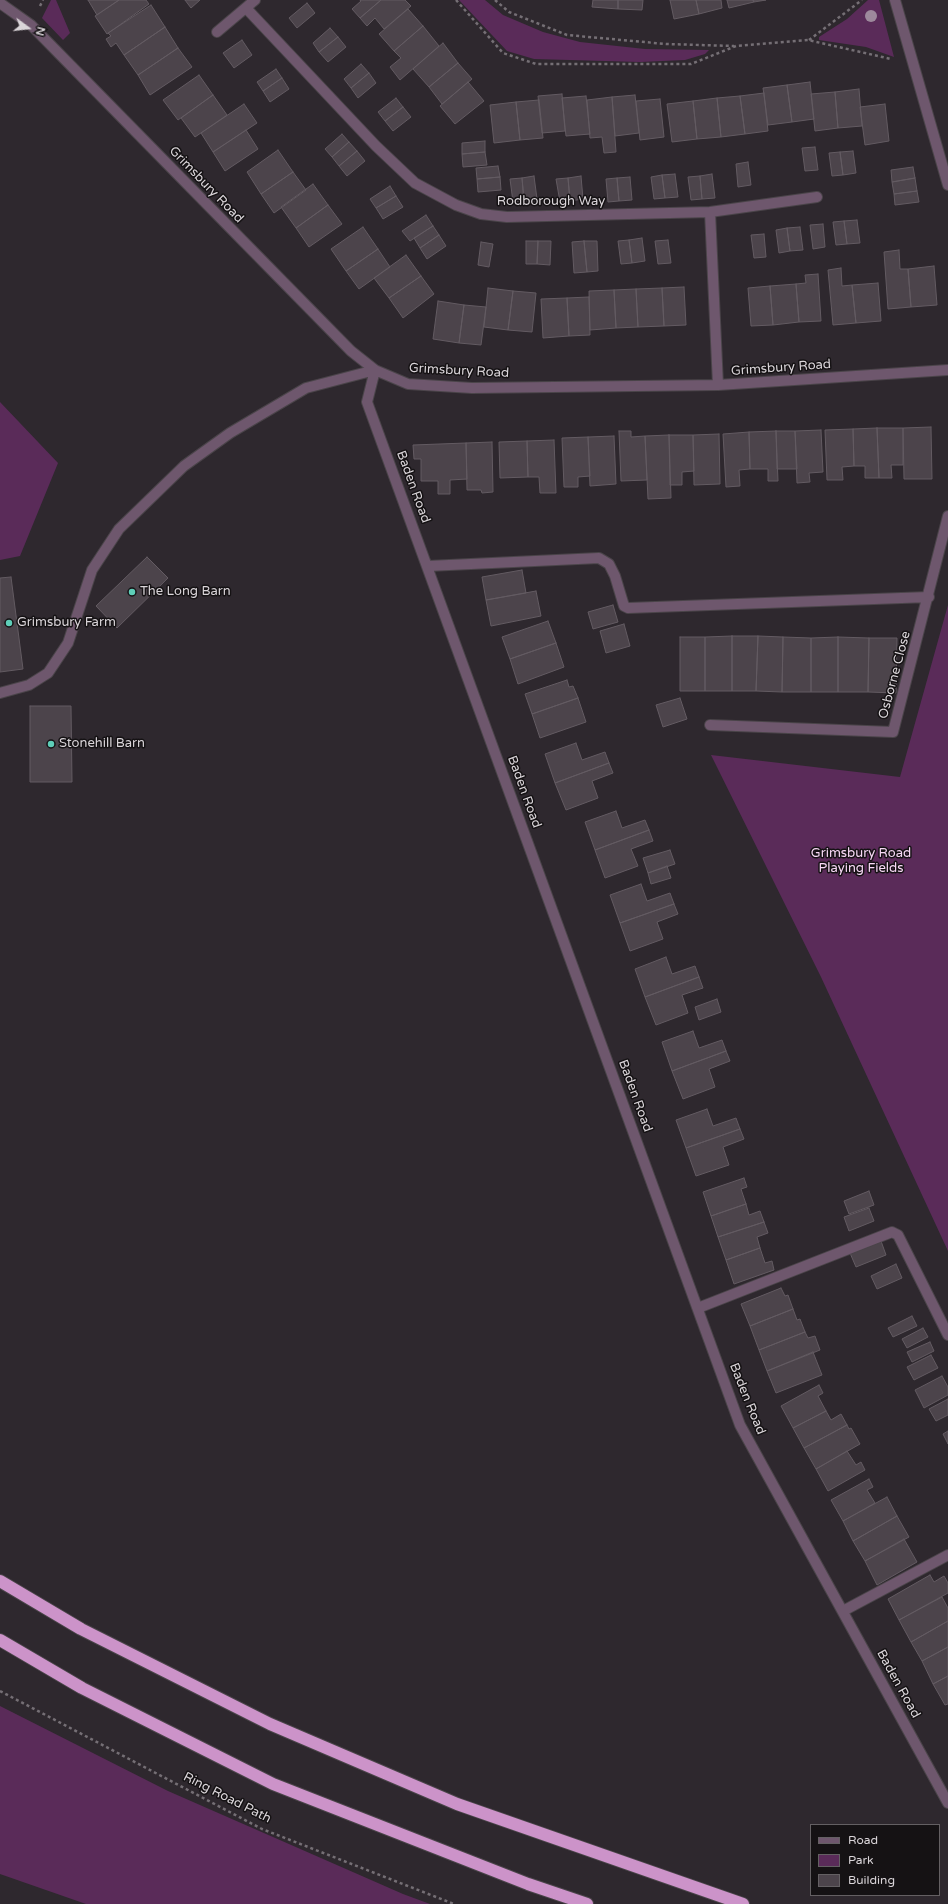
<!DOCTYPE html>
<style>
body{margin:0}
#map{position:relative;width:948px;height:1904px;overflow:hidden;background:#2e282e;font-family:"Varela Round",sans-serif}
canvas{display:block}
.legend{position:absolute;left:810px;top:1824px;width:130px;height:72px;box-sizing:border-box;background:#151214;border:1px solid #646063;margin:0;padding:5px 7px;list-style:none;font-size:12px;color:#dad5d9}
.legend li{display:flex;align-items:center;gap:8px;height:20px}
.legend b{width:20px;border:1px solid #646063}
.north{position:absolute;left:8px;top:8px;width:40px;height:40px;-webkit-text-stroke:3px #151214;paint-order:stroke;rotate:105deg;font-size:11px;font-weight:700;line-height:16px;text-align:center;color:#dad5d9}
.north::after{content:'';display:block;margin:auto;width:14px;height:18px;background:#dad5d9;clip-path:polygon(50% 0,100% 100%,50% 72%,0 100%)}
</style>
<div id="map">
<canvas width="948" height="1904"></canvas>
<ul class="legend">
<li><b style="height:5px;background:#6e576d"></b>Road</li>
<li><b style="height:11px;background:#5a2b59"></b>Park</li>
<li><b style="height:11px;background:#4c444b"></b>Building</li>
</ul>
<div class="north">N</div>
</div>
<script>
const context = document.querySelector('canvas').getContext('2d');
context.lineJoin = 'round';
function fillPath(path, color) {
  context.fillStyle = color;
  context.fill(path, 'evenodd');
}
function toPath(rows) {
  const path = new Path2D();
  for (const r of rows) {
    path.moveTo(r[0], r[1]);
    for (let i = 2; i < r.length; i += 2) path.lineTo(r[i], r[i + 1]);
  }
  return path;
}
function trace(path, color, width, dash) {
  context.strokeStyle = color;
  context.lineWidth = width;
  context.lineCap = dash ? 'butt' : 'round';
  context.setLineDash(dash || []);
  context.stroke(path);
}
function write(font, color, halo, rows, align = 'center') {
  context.font = font + ' "Varela Round",sans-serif';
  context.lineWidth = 3;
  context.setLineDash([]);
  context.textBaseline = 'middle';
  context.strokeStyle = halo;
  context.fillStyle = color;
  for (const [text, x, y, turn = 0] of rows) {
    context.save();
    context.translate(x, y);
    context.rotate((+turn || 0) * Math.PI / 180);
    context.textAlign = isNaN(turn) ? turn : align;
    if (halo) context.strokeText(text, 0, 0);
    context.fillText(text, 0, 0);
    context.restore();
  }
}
fillPath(toPath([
 [51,0,56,0,70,33,63,40,42,18],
 [459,0,485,0,503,15,543,32,580,42,645,49,709,50,705,54,685,60,640,62,534,59,507,51],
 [868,0,879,0,894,57,866,47,819,40,819,37,847,19],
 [0,402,58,463,20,556,0,560],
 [948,605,948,1251,821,977,711,755,900,777],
 [0,1706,168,1791,403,1894,430,1904,86,1904,0,1874]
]), '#5a2b59');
const building = toPath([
 [88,0,119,0,97,15,88,0],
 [119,0,146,0,149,4,107,34,95,16,119,0],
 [185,0,200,0,191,8,185,0],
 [360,0,381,0,360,18,352,9,361,1,360,0],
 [381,0,405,0,411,6,384,29,375,18,367,26,360,18,381,0],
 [593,0,618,0,618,9,592,7,593,0],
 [618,0,643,0,642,10,618,9,618,0],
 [670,0,696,0,699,14,674,19,670,0],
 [696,0,721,0,722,8,699,14,696,0],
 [727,0,753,0,754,2,729,8,727,0],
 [753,0,766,0,754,2,753,0],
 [307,3,315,13,297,28,289,18,307,3],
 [151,5,165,27,124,55,116,43,111,47,106,39,111,36,108,33,151,5],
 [408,9,423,26,394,51,379,34,408,9],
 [423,26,439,46,400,80,390,67,401,58,394,51,423,26],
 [165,27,178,48,138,75,124,55,165,27],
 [330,28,338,37,319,52,313,43,330,28],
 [338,37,346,47,328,62,319,52,338,37],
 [242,40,252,55,234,68,223,53,242,40],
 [443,43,458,63,429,87,413,69,443,43],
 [178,48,192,67,150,95,138,75,178,48],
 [458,63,472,79,442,104,429,87,458,63],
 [361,64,369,73,351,88,344,79,361,64],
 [276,69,282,78,263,91,257,82,276,69],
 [369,73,376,83,358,98,351,88,369,73],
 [199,75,213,95,178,120,163,100,199,75],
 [282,78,289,89,270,102,263,91,282,78],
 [468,82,484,101,455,124,440,106,468,82],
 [810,82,814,119,792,122,787,85,810,82],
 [787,85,792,122,768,125,763,88,787,85],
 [859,89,862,126,838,128,835,92,859,89],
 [835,92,838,128,815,131,811,94,835,92],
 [764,93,768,131,745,134,740,96,764,93],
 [562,94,565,131,542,133,538,96,562,94],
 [213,95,227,115,195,137,181,118,213,95],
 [635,95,639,133,615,136,612,97,635,95],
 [586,96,590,134,566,136,562,98,586,96],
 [740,96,745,134,721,137,717,98,740,96],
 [612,97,616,152,604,153,602,137,590,138,587,100,612,97],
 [396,98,403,107,385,121,378,112,396,98],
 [717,98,721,137,697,139,693,101,717,98],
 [660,99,664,137,640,140,636,101,660,99],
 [539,100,543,138,520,140,516,102,539,100],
 [693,101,697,139,672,142,667,104,693,101],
 [516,102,520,140,494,143,490,105,516,102],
 [244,104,257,123,213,152,201,133,244,104],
 [885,104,889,141,865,145,860,107,885,104],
 [403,107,411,117,393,131,385,121,403,107],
 [246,130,258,149,225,171,213,152,246,130],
 [342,134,349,142,332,157,325,149,342,134],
 [485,141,485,152,462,154,462,143,485,141],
 [349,142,357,151,339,166,332,157,349,142],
 [815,147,818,170,805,171,802,148,815,147],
 [278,150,293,172,261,194,247,172,278,150],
 [357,151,365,161,347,176,339,166,357,151],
 [853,151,856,173,843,175,840,152,853,151],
 [485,152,487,165,463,167,462,154,485,152],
 [840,152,843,175,832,176,829,153,840,152],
 [748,162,751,185,738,187,736,164,748,162],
 [498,166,500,177,477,179,476,168,498,166],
 [913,167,915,178,892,182,891,170,913,167],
 [293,172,306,190,274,213,261,194,293,172],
 [675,174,678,197,665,198,662,175,675,174],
 [712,174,715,198,702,199,700,176,712,174],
 [662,175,665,198,654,199,651,177,662,175],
 [534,176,537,199,524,201,522,178,534,176],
 [581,176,583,199,570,201,568,178,581,176],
 [700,176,702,199,691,200,688,177,700,176],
 [500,177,501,190,478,192,477,179,500,177],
 [630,177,632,200,619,201,617,178,630,177],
 [522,178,524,201,513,202,510,179,522,178],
 [568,178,570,201,560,202,556,179,568,178],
 [617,178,619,201,608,202,606,179,617,178],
 [915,178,917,191,894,194,892,182,915,178],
 [313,184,328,205,296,228,281,207,313,184],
 [390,186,396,196,376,208,370,199,390,186],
 [917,191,919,202,895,205,894,194,917,191],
 [396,196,403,207,383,219,376,208,396,196],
 [328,205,342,224,309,247,296,228,328,205],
 [426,215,433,226,410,241,402,231,426,215],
 [857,220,860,243,847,244,844,221,857,220],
 [844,221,847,244,836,245,833,222,844,221],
 [823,224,825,247,813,249,810,225,823,224],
 [433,226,439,235,420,248,414,238,433,226],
 [363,227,378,249,346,271,331,249,363,227],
 [800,227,803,250,790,251,787,228,800,227],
 [787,228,790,251,779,253,776,230,787,228],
 [764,234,766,257,754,258,751,235,764,234],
 [439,235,446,246,427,259,420,248,439,235],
 [642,238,645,261,632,263,629,240,642,238],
 [629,240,632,263,621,264,618,241,629,240],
 [668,240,671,263,658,264,655,241,668,240],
 [526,241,538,241,537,264,526,264,526,241],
 [538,241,551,241,550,265,537,264,538,241],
 [584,241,587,272,574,273,572,242,584,241],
 [584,241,597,241,598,271,587,272,584,241],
 [481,242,493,244,489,267,478,265,481,242],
 [378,249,390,267,359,289,346,271,378,249],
 [899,250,900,269,908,269,911,307,888,309,884,252,899,250],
 [406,255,421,276,389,298,374,278,406,255],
 [934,266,937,305,911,307,908,269,934,266],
 [841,268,842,286,852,285,856,323,833,325,828,270,841,268],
 [818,274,821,321,799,322,796,284,806,283,805,275,818,274],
 [421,276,434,294,403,318,389,298,421,276],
 [878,283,881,321,856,323,852,285,878,283],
 [796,284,799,322,773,325,770,286,796,284],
 [770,286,773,325,751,326,748,288,770,286],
 [684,287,686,325,664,326,662,288,684,287],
 [488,288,513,291,508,330,484,327,488,288],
 [662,288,664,326,638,327,636,289,662,288],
 [636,289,638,327,616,328,614,290,636,289],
 [614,290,616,328,590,330,589,291,614,290],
 [513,291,536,293,532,332,508,330,513,291],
 [589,297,590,335,569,336,567,298,589,297],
 [567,298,569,336,543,338,541,299,567,298],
 [438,301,464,305,459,343,433,339,438,301],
 [464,305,486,307,481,345,459,343,464,305],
 [931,427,932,479,904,479,903,428,931,427],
 [877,428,903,428,903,465,891,465,892,478,879,478,877,428],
 [877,428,879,478,865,478,865,466,854,466,853,429,877,428],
 [853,429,854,466,842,467,843,480,827,480,825,430,853,429],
 [821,430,823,472,809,473,810,482,797,483,795,431,821,430],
 [619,431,631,431,631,437,645,436,647,480,621,481,619,431],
 [776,431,795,431,797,469,777,469,776,431],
 [776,431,778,481,768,481,768,469,750,469,749,432,776,431],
 [749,432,750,469,739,470,740,486,726,487,723,434,749,432],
 [719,434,720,484,694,485,693,435,719,434],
 [669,435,693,435,694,471,682,472,682,485,670,485,669,435],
 [669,435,671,498,648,499,645,436,669,435],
 [614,436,616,484,590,486,588,437,614,436],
 [588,437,590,476,578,477,578,487,564,487,562,438,588,437],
 [554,440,556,493,540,493,539,477,528,477,527,441,554,440],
 [527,441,528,477,500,478,499,442,527,441],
 [492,442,493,492,482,493,481,490,467,490,466,443,492,442],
 [466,443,467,479,450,480,450,494,438,494,438,481,421,481,421,459,414,459,413,445,466,443],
 [147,557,168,578,117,628,96,606,147,557],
 [522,570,526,593,486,600,482,577,522,570],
 [11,577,23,669,0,672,0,578,11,577],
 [536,591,541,616,491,626,486,600,536,591],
 [613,605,618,622,593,629,588,612,613,605],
 [548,621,556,643,510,659,502,637,548,621],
 [624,624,630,646,606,653,600,631,624,624],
 [732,636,758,636,756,691,732,691,732,636],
 [732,636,732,691,705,691,705,637,732,636],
 [758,636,783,637,782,692,756,691,758,636],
 [680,637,705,637,705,691,680,691,680,637],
 [783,637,811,638,811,692,782,692,783,637],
 [838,637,869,638,868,692,838,692,838,637],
 [838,637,838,692,811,692,811,638,838,637],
 [869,638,897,638,896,693,868,692,869,638],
 [556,643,564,667,518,684,510,659,556,643],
 [567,680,569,687,573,686,578,698,532,714,525,694,567,680],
 [578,698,586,722,540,738,532,714,578,698],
 [680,698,687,719,663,727,656,705,680,698],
 [30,706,71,706,72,782,30,782,30,706],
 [576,743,582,760,605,752,609,763,555,783,545,754,576,743],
 [609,763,613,773,592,781,598,798,566,810,555,783,609,763],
 [616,811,622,828,645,820,649,830,595,850,585,822,616,811],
 [649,830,653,841,631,849,638,866,605,878,595,850,649,830],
 [670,850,675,864,648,873,643,858,670,850],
 [667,866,671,878,651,884,648,873,667,866],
 [641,884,647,901,670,893,674,904,620,923,610,895,641,884],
 [674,904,678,914,657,922,663,939,630,951,620,923,674,904],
 [666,957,672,974,695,966,699,977,645,997,635,969,666,957],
 [699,977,703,988,682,995,688,1013,656,1025,645,997,699,977],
 [717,999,721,1012,699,1020,695,1007,717,999],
 [693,1031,699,1048,722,1040,726,1051,672,1071,662,1042,693,1031],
 [726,1051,730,1061,709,1069,715,1087,683,1099,672,1071,726,1051],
 [707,1109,713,1126,736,1118,740,1129,686,1148,676,1120,707,1109],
 [740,1129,744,1139,723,1147,729,1165,696,1176,686,1148,740,1129],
 [744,1178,747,1187,741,1189,746,1204,711,1216,703,1192,744,1178],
 [869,1191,874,1205,849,1214,844,1201,869,1191],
 [746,1204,749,1215,760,1211,764,1222,718,1237,711,1216,746,1204],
 [869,1208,874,1221,849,1231,844,1217,869,1208],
 [764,1222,768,1233,757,1237,760,1248,726,1260,718,1237,764,1222],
 [881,1241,886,1255,856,1267,850,1253,881,1241],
 [760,1248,765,1263,772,1261,774,1270,734,1284,726,1260,760,1248],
 [896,1264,902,1278,877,1289,871,1276,896,1264],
 [781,1288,785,1296,788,1295,793,1309,750,1326,741,1304,781,1288],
 [793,1309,797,1320,800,1319,805,1332,759,1350,750,1326,793,1309],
 [912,1316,917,1326,893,1337,888,1328,912,1316],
 [923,1328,928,1337,907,1348,902,1339,923,1328],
 [805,1332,808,1338,815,1336,820,1350,767,1371,759,1350,805,1332],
 [930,1342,934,1351,912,1362,907,1352,930,1342],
 [813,1352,822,1375,776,1393,767,1371,813,1352],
 [931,1355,938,1368,914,1380,907,1367,931,1355],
 [942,1376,948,1387,948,1395,924,1408,915,1390,942,1376],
 [819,1385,823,1393,818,1396,826,1411,793,1428,781,1406,819,1385],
 [948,1399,948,1415,936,1421,929,1409,948,1399],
 [826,1411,831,1420,841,1414,847,1425,804,1448,793,1428,826,1411],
 [847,1425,849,1429,851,1428,860,1444,816,1469,804,1448,847,1425],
 [948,1431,948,1444,943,1434,948,1431],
 [847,1451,856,1465,861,1462,865,1470,828,1491,816,1469,847,1451],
 [869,1479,873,1487,867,1490,875,1503,843,1521,831,1500,869,1479],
 [887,1497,897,1516,853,1541,843,1521,887,1497],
 [897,1516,909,1537,865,1561,853,1541,897,1516],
 [904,1539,917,1562,877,1585,865,1561,904,1539],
 [930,1575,934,1582,944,1576,948,1583,948,1593,899,1620,888,1599,930,1575],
 [942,1597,948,1608,948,1621,911,1642,899,1620,942,1597],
 [948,1621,948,1647,922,1661,911,1642,948,1621],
 [948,1647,948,1676,933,1684,922,1661,948,1647],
 [948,1676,948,1704,945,1705,933,1684,948,1676]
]);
fillPath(building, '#4c444b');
trace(building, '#635b62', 1);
const minor = toPath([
 [895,0,948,185],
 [0,3,31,25,351,351,375,370,408,384,472,388,718,385,948,370],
 [246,8,376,146,415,183,456,205,481,214,507,217,710,212,817,197],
 [217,32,255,0],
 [710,212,718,385],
 [428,566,599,558,609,564,615,576,624,606,628,608,929,597],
 [0,693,29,685,48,673,68,643,92,570,119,529,184,466,230,433,306,388,375,370,367,402,740,1425,948,1803],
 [710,725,893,732,948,516],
 [698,1308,892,1232,898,1235,948,1335],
 [843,1611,948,1555]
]);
const highway = toPath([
 [0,1581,81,1629,270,1724,457,1804,743,1904],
 [0,1640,82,1688,273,1784,528,1884,587,1904]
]);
trace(minor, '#4a4449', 12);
trace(highway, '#4a4449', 14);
trace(toPath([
 [456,0,503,53,536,64,691,64,736,46,808,40,891,59],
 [495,0,509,12,567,35,666,44,734,46],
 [40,6,43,0],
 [809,40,862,0],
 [0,1691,262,1829,454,1904]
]), '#756f75', 2.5, [3, 3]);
trace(minor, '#6e576d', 10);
trace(highway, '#cc93c9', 12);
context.fillStyle = '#9d899c';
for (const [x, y] of [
 [871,16]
]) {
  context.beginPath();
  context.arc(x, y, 6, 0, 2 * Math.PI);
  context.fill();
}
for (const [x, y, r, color] of [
 [132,592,4,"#5eceb8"],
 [9,623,4,"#5eceb8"],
 [51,744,4,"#5eceb8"]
]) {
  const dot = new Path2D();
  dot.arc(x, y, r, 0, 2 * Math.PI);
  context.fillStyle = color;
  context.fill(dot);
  trace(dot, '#151214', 1.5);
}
write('13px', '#dad5d9', '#151214', [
 ["Grimsbury Road",206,185,46],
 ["Rodborough Way",551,202],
 ["Grimsbury Road",781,368,-4],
 ["Grimsbury Road",459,371,3],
 ["Baden Road",413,487,70],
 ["Osborne Close",895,675,-75],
 ["Baden Road",524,792,70],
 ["Baden Road",635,1096,70],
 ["Baden Road",747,1399,68],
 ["Baden Road",898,1684,61],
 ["Ring Road Path",227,1798,27]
]);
write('13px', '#dad5d9', '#151214', [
 ["The Long Barn",140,592],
 ["Grimsbury Farm",17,623],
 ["Stonehill Barn",59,744]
], 'left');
write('13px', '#f8d8f6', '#151214', [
 ["Grimsbury Road",861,854],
 ["Playing Fields",861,869]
]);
</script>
